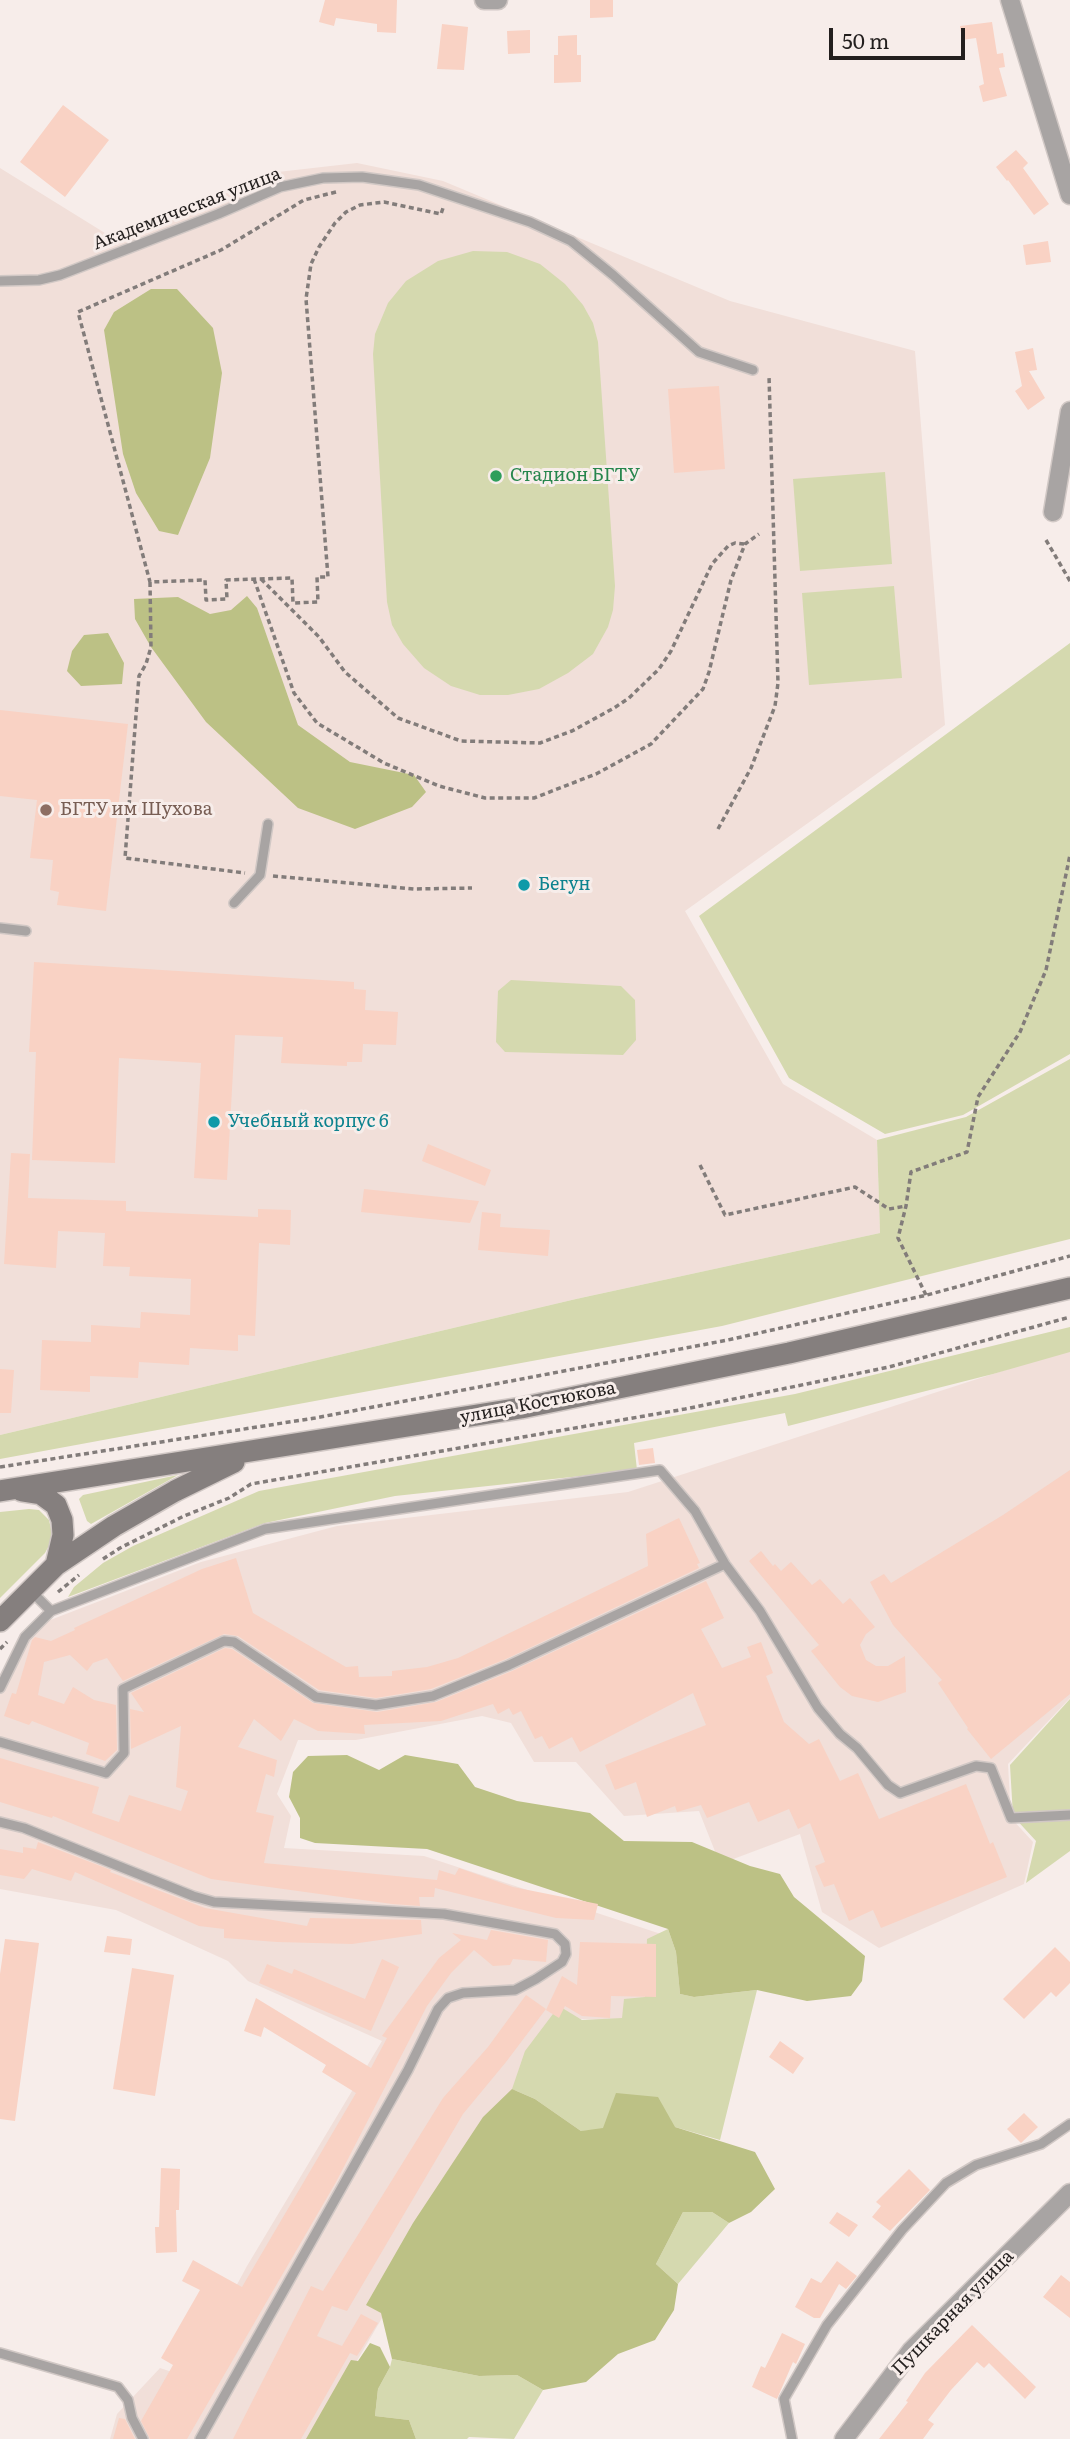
<!DOCTYPE html>
<meta charset="utf-8">
<style>
body{margin:0}
#map{position:relative;width:1070px;height:2439px;overflow:hidden;background:#f7edea;font-family:Literata,serif}
canvas{display:block}
.scale{position:absolute;left:829px;top:28px;width:136px;height:32px;box-sizing:border-box;border:4px solid #231f1e;border-top:0;padding-left:9px;font-size:21px;line-height:24px;white-space:nowrap;color:#231f1e;-webkit-text-stroke:5px #f7edea;paint-order:stroke}
</style>
<div id="map">
<canvas width="1070" height="2439"></canvas>
<div class="scale">50 m</div>
</div>
<script>
const context = document.querySelector('canvas').getContext('2d');
context.lineJoin = 'round';
function fillPath(path, color) {
  context.fillStyle = color;
  context.fill(path, 'evenodd');
}
function toPath(rows) {
  const path = new Path2D();
  for (const r of rows) {
    path.moveTo(r[0], r[1]);
    for (let i = 2; i < r.length; i += 2) path.lineTo(r[i], r[i + 1]);
  }
  return path;
}
function trace(path, color, width, dash) {
  context.strokeStyle = color;
  context.lineWidth = width;
  context.lineCap = dash ? 'butt' : 'round';
  context.setLineDash(dash || []);
  context.stroke(path);
}
function write(font, color, halo, rows, align = 'center') {
  context.font = font + ' Literata,serif';
  context.lineWidth = 6;
  context.setLineDash([]);
  context.textBaseline = 'middle';
  context.strokeStyle = halo;
  context.fillStyle = color;
  for (const [text, x, y, turn = 0] of rows) {
    context.save();
    context.translate(x, y);
    context.rotate((+turn || 0) * Math.PI / 180);
    context.textAlign = isNaN(turn) ? turn : align;
    if (halo) context.strokeText(text, 0, 0);
    context.fillText(text, 0, 0);
    context.restore();
  }
}
fillPath(toPath([
 [357,163,443,181,730,301,915,351,945,725,685,911,783,1084,877,1140,880,1233,576,1299,0,1435,0,168,113,238,269,173],
 [1070,1349,1070,1698,1008,1764,1011,1818,1033,1842,1024,1884,879,1948,822,1912,800,1834,720,1864,699,1811,624,1816,576,1762,534,1762,511,1723,482,1716,356,1740,298,1740,277,1794,291,1816,284,1848,424,1856,664,1935,660,1981,635,2021,558,2018,311,2439,110,2439,117,2414,160,2368,187,2377,247,2266,382,2041,248,1981,228,1961,116,1910,0,1889,0,1680,40,1624,201,1562,337,1526,628,1492]
]), '#f1dfd9');
fillPath(toPath([
 [473,251,507,252,540,264,565,284,583,305,593,323,598,342,615,586,613,610,608,627,593,654,568,673,539,689,508,695,480,695,451,686,424,668,403,644,392,625,387,602,373,354,375,334,388,303,406,281,438,261],
 [885,472,892,564,800,571,793,479],
 [894,586,902,678,809,685,802,593],
 [1070,643,1070,1054,963,1115,885,1134,789,1078,699,916],
 [511,980,621,986,635,1000,636,1040,623,1055,505,1052,496,1042,498,991],
 [1070,1059,1070,1239,722,1326,0,1459,0,1435,576,1299,880,1233,877,1140,966,1117],
 [1070,1327,1070,1352,993,1374,788,1426,785,1413,634,1443,637,1470,395,1496,265,1523,68,1597,74,1587,103,1563,133,1546,259,1491,795,1394],
 [178,1475,91,1524,87,1521,79,1499,83,1495],
 [29,1509,39,1510,49,1520,53,1538,45,1553,0,1598,0,1512],
 [1070,1699,1070,1851,1026,1883,1036,1841,1013,1816,1010,1765],
 [668,1929,676,1952,680,1994,694,1997,757,1990,720,2140,675,2127,581,2131,535,2099,512,2089,525,2051,559,2006,582,2020,622,2018,624,1999,645,1997,647,1939],
 [683,2212,712,2212,729,2223,678,2284,656,2264],
 [392,2359,479,2376,517,2375,543,2390,514,2439,469,2437,467,2439,416,2439,409,2420,375,2416,378,2389,390,2367]
]), '#d5d9af');
fillPath(toPath([
 [151,289,177,289,213,328,222,373,210,458,178,535,159,531,136,493,123,454,104,330,114,312],
 [247,596,257,608,298,725,350,762,414,775,426,792,412,807,355,829,298,808,206,722,151,647,135,619,134,599,178,597,210,614,231,610],
 [108,633,124,663,122,684,81,686,67,671,72,651,84,635],
 [347,1755,379,1770,405,1755,458,1764,475,1787,517,1801,590,1813,624,1841,692,1842,750,1866,780,1874,794,1897,865,1956,862,1981,851,1996,807,2001,757,1990,694,1997,680,1994,676,1952,668,1929,427,1849,315,1843,300,1838,300,1818,289,1797,293,1772,308,1756],
 [512,2089,535,2099,581,2131,603,2128,616,2093,658,2097,675,2127,755,2152,775,2189,751,2212,729,2223,712,2212,683,2212,656,2264,678,2284,674,2310,655,2340,618,2354,586,2382,543,2390,517,2375,479,2376,392,2359,381,2313,366,2305,413,2223,483,2117],
 [370,2343,380,2347,390,2367,378,2389,375,2416,409,2420,416,2439,306,2439,351,2360,358,2361]
]), '#bcc185');
fillPath(toPath([
 [325,0,397,0,396,33,377,32,377,24,336,18,334,26,319,22],
 [590,0,613,0,613,17,590,18],
 [992,22,997,54,1003,53,1005,67,999,68,1007,96,983,102,979,86,984,84,976,38,962,40,960,26],
 [442,24,468,27,464,70,437,69],
 [530,30,530,53,508,54,507,31],
 [577,35,577,55,581,55,581,82,554,83,554,55,558,55,558,36],
 [63,105,109,140,65,197,20,162],
 [1016,150,1028,163,1023,168,1049,204,1034,215,1008,180,1007,181,996,167],
 [1048,241,1051,262,1026,265,1023,245],
 [1033,348,1037,370,1029,371,1045,398,1028,410,1015,391,1022,386,1015,352],
 [719,386,725,469,674,473,668,389],
 [0,710,128,724,106,911,57,905,59,892,50,890,53,860,30,858,37,800,0,796],
 [34,962,354,982,354,989,366,990,365,1010,398,1012,396,1045,363,1044,362,1062,347,1062,347,1066,281,1063,283,1037,235,1035,227,1180,194,1178,201,1063,119,1058,115,1163,32,1160,36,1052,29,1052],
 [428,1144,491,1170,485,1186,422,1161],
 [11,1153,30,1154,28,1198,126,1201,126,1211,258,1217,258,1209,291,1210,290,1245,259,1243,255,1336,238,1335,238,1351,190,1348,189,1365,139,1362,138,1378,90,1376,90,1392,40,1390,42,1340,91,1342,91,1325,140,1328,141,1312,190,1315,191,1279,129,1276,130,1267,103,1266,105,1233,58,1231,56,1268,4,1264],
 [364,1189,479,1201,470,1223,361,1212],
 [482,1212,501,1214,500,1227,550,1230,548,1256,478,1250],
 [0,1369,14,1370,11,1413,0,1413],
 [653,1448,655,1463,639,1465,637,1450],
 [1070,1470,1070,1694,991,1759,967,1729,968,1728,938,1683,942,1680,893,1625,870,1582,884,1574,891,1583,1003,1515],
 [679,1518,700,1563,697,1564,699,1568,506,1659,431,1689,376,1698,319,1690,238,1636,224,1634,123,1681,107,1658,93,1663,87,1671,70,1655,44,1662,38,1695,64,1704,73,1687,94,1700,116,1705,117,1750,105,1761,86,1754,89,1743,32,1721,29,1725,4,1716,12,1693,16,1694,32,1640,35,1637,51,1641,75,1630,74,1628,202,1569,236,1558,253,1613,346,1667,358,1666,359,1677,392,1676,392,1671,427,1667,458,1658,648,1566,646,1534],
 [761,1551,773,1566,775,1564,781,1571,791,1562,812,1585,820,1579,843,1604,850,1598,875,1627,866,1634,860,1645,866,1660,876,1666,888,1666,905,1656,906,1692,878,1702,852,1696,840,1687,811,1651,819,1645,749,1561],
 [706,1581,724,1618,701,1629,722,1668,751,1657,747,1647,761,1642,773,1673,766,1676,784,1722,809,1744,819,1739,840,1781,858,1773,879,1819,966,1784,990,1844,993,1842,1007,1877,881,1928,873,1910,849,1921,834,1884,824,1887,815,1866,825,1862,810,1823,798,1829,789,1809,758,1822,749,1802,707,1818,701,1805,677,1812,675,1806,647,1817,636,1782,615,1790,605,1765,706,1725,693,1693,580,1752,572,1737,549,1749,542,1736,535,1739,521,1711,513,1715,509,1708,498,1714,493,1704,441,1721,364,1725,365,1734,318,1731,294,1719,281,1741,254,1719,238,1747,277,1760,274,1777,266,1774,256,1812,274,1816,264,1863,437,1880,436,1885,439,1870,455,1875,459,1868,513,1887,598,1904,594,1920,556,1918,435,1888,434,1897,419,1897,420,1906,392,1904,211,1879,53,1816,52,1818,0,1802,0,1758,99,1787,92,1813,119,1822,129,1795,181,1811,188,1791,176,1787,181,1726,131,1749,130,1709,144,1712,131,1693,225,1648,232,1649,313,1703,377,1712,436,1702,512,1671],
 [38,1842,111,1870,110,1872,205,1908,307,1926,310,1918,421,1920,422,1934,352,1944,277,1942,224,1938,224,1929,199,1926,75,1872,71,1881,32,1869,24,1879,0,1875,0,1849,23,1853,23,1847,36,1849],
 [491,1930,548,1940,546,1962,513,1959,510,1965,493,1966,474,1950,451,1973,427,2006,336,2182,187,2439,150,2439,141,2421,173,2365,161,2358,200,2290,182,2281,193,2260,242,2287,356,2093,322,2072,326,2065,264,2027,261,2037,244,2031,256,1998,371,2068,387,2038,382,2036,439,1958,461,1940,452,1933,487,1940],
 [107,1936,132,1939,130,1955,104,1952],
 [5,1939,39,1943,15,2121,0,2119,0,1974],
 [580,1942,656,1944,656,1997,611,1996,610,2018,582,2016,565,2006,559,2018,546,2010,562,1976,577,1985],
 [1055,1947,1070,1962,1070,1983,1056,1997,1051,1992,1024,2019,1003,1999],
 [382,1959,399,1967,371,2031,259,1983,267,1964,292,1974,294,1969,365,1999],
 [132,1968,174,1975,155,2096,113,2089],
 [526,1995,546,2009,506,2062,463,2114,347,2311,332,2306,317,2336,342,2346,361,2314,378,2323,357,2356,350,2353,301,2439,233,2439,311,2286,323,2291,443,2098,488,2047],
 [780,2041,804,2058,793,2074,769,2057],
 [1024,2113,1038,2127,1021,2143,1007,2129],
 [161,2168,180,2169,179,2210,176,2210,177,2252,156,2253,155,2227,159,2227],
 [909,2169,930,2190,890,2231,872,2217,881,2206,876,2202],
 [837,2212,858,2225,849,2237,829,2223],
 [837,2261,857,2276,846,2289,839,2284,820,2318,814,2318,795,2307,811,2278,821,2283],
 [1061,2275,1070,2282,1070,2318,1043,2297],
 [972,2325,1036,2387,1025,2399,989,2363,984,2368,977,2362,951,2390,928,2420,934,2424,923,2439,879,2439,908,2402,906,2401,925,2373],
 [782,2333,805,2344,796,2364,793,2362,777,2399,752,2387,761,2366,765,2368],
 [119,2418,125,2419,135,2439,113,2439]
]), '#f9d2c4');
const lane = toPath([
 [0,281,39,280,60,275,218,214,280,187,323,178,362,177,419,185,530,222,571,241,613,275,699,352,753,370],
 [234,903,260,875,268,824],
 [0,928,26,931],
 [30,1590,51,1611,265,1529,660,1470,695,1511,725,1564,760,1611,818,1708,840,1734,857,1748,888,1785,900,1793,976,1766,991,1768,1011,1818,1070,1815],
 [0,1688,25,1637,51,1611],
 [0,1742,106,1773,124,1753,123,1689,224,1641,234,1642,316,1697,376,1705,433,1696,509,1665,725,1564],
 [0,1822,24,1828,193,1896,214,1902,444,1914,555,1934,565,1944,566,1954,562,1962,536,1979,515,1990,463,1993,448,1998,438,2009,408,2070,200,2439],
 [0,2353,118,2387,128,2400,132,2418,143,2439],
 [792,2439,784,2399,827,2325,902,2230,946,2183,976,2165,1041,2144,1070,2124]
]);
const street = toPath([
 [484,0,498,0],
 [1010,0,1070,195],
 [1053,512,1070,411],
 [844,2439,911,2351,1070,2193]
]);
const secondary = toPath([
 [0,1491,521,1408,789,1353,1070,1288],
 [22,1491,41,1494,56,1505,62,1520,63,1535,56,1565],
 [0,1621,56,1565,114,1526,175,1491,234,1462]
]);
trace(lane, '#d1c8c5', 12);
trace(street, '#d1c8c5', 21);
trace(secondary, '#d1c8c5', 24);
trace(toPath([
 [336,192,304,200,221,250,78,312,150,582,205,580,206,600,227,599,226,580,292,578,293,603,318,602,317,577,328,577,306,299,311,264,319,247,335,223,346,212,360,205,384,202,441,214,444,205],
 [1046,540,1070,581],
 [254,579,294,693,317,723,384,763,439,786,485,798,534,798,596,774,651,744,703,689,709,672,731,580,745,544,759,534],
 [261,579,319,637,345,672,398,718,461,741,540,743,572,731,614,708,629,698,659,669,671,651,712,564,728,546,735,543,744,544],
 [150,582,151,647,146,664,139,676,125,858,245,873],
 [718,829,751,768,775,706,778,683,769,376],
 [273,876,414,889,472,888],
 [700,1165,725,1215,855,1187,889,1209,906,1206],
 [926,1295,898,1238,906,1206,911,1172,967,1152,978,1097,1020,1032,1046,970,1070,855],
 [0,1467,315,1418,728,1340,927,1295,1070,1256],
 [103,1559,120,1548,184,1516,229,1498,251,1484,685,1409,889,1367,1070,1317],
 [58,1592,79,1575],
 [0,1649,7,1642]
]), '#827c7a', 3.5, [5, 3.5]);
trace(lane, '#a8a4a3', 9);
trace(street, '#a8a4a3', 18);
trace(secondary, '#857f7e', 21);
for (const [x, y, r, color] of [
 [496,476,7,"#2e9e5b"],
 [46,810,7,"#8d6e63"],
 [524,885,7,"#0f9aa8"],
 [214,1122,7,"#0f9aa8"]
]) {
  const dot = new Path2D();
  dot.arc(x, y, r, 0, 2 * Math.PI);
  context.fillStyle = color;
  context.fill(dot);
  trace(dot, '#f7edea', 2.5);
}
write('18px', '#231f1e', '#f7edea', [
 ["Академическая улица",187,209,-21],
 ["улица Костюкова",538,1403,-11],
 ["Пушкарная улица",953,2313,-46]
]);
write('18px', '#27864d', '#f7edea', [
 ["Стадион БГТУ",510,476]
], 'left');
write('18px', '#785e54', '#f7edea', [
 ["БГТУ им Шухова",60,810]
], 'left');
write('18px', '#0d838f', '#f7edea', [
 ["Бегун",538,885],
 ["Учебный корпус 6",228,1122]
], 'left');
</script>
